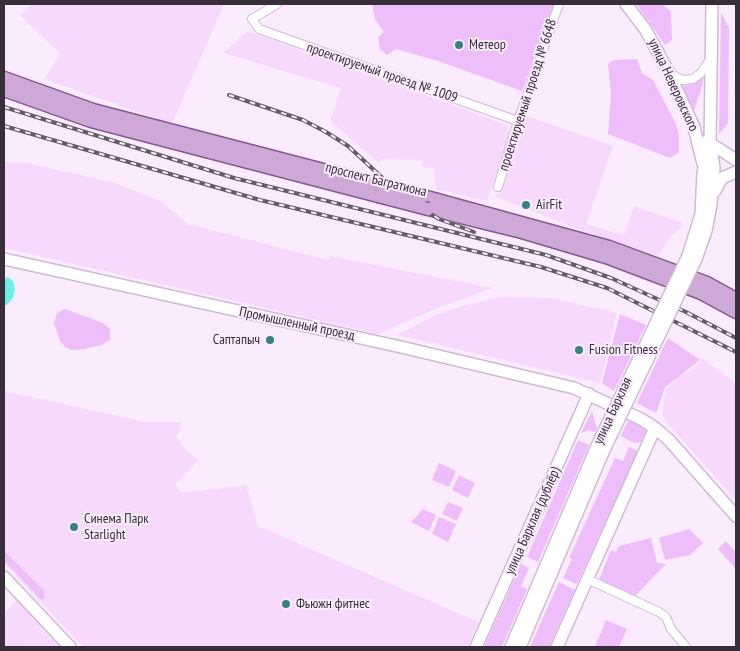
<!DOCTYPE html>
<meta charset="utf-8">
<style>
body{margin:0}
#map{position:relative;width:740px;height:651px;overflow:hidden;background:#faebfe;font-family:"PT Sans Narrow",sans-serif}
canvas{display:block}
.frame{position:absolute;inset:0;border:5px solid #372e39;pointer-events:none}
</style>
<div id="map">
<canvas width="740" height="651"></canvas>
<div class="frame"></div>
</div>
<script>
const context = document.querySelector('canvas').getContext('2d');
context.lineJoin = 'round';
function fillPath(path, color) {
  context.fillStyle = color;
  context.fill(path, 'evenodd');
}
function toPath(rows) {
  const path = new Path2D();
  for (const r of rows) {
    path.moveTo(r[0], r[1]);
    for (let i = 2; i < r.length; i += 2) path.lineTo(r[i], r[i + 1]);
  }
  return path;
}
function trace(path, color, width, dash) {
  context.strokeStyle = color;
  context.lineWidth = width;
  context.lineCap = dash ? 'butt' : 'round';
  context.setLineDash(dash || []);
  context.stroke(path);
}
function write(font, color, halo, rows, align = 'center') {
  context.font = font + ' "PT Sans Narrow",sans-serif';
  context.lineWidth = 4;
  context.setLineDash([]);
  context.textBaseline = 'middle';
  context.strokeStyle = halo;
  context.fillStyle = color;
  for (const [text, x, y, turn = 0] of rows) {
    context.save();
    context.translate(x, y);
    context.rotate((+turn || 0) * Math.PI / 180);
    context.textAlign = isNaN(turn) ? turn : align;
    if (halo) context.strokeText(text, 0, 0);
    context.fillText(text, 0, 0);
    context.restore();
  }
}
fillPath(toPath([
 [32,4,224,4,172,124,44,79,61,54,20,15],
 [248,31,507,125,510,137,487,201,436,189,434,168,422,167,422,160,382,159,379,163,330,121,341,88,223,53],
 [527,116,613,146,586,224,624,235,634,206,682,223,681,228,670,237,658,256,583,231,496,197,496,194,499,195,515,144,518,145],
 [4,162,27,163,115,183,160,201,188,224,328,260,329,256,493,288,435,309,378,334,4,248],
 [502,297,550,298,617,313,600,383,398,335,437,314,466,305],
 [703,359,736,383,736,500,666,422,663,415,663,402,667,389,678,377,691,370],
 [4,391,145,422,181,422,177,438,185,449,198,460,175,485,183,493,246,485,258,526,478,622,468,647,83,647,4,563],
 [16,601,17,601,60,647,4,647,4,613]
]), '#f7d9fe');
fillPath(toPath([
 [372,4,554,4,522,91,438,61,396,49,387,55,380,49,378,37,384,32,375,19],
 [636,4,662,4,671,12,672,40,665,45],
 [721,12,729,28,728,123,719,134],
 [637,59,642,73,653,80,676,124,679,135,679,152,670,158,608,134,611,94,608,64,614,60],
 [704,77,701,90,693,113,681,86,693,84],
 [65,309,103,323,110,329,110,340,101,345,85,349,72,350,65,347,60,341,54,323,57,313],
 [620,314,646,325,614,391,602,383],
 [668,338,700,360,665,387,656,413,637,403],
 [592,411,597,429,595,432,589,430,581,433],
 [630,417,646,424,649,438,646,444,642,442,634,443,621,436],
 [578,440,589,445,538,562,527,557],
 [629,447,638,451,577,584,563,578,572,559,569,558,615,458,623,461],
 [439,463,456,471,449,487,432,480],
 [459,475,475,483,468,498,452,490],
 [448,502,463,508,457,521,442,514],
 [423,509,436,515,429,531,411,522],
 [439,517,456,524,448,542,432,534],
 [689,529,703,543,690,555,665,560,659,538],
 [651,538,657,563,666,564,635,596,599,580,611,550,616,552,619,546],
 [726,541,736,553,735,568,718,549],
 [4,551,44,591,44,598,42,601,4,560],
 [521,564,529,568,521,586,527,589,502,647,484,647],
 [559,582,575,590,549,647,530,647],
 [606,620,627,629,619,647,595,647]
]), '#edbefa');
fillPath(toPath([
 [8,277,13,281,15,289,13,298,7,305,4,305,4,279]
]), '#70eeea');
const street = toPath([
 [277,4,252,19,259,29,518,121],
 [670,73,682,80,693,79,701,73,711,58],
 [498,187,518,121,559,4],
 [587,579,659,612,666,617,671,629,686,647]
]);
const secondary = toPath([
 [626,4,645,29,667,69,694,127,703,164],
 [707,141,736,160],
 [715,191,722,178,736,172],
 [688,256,701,214,703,173,710,143,712,4],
 [4,259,401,347,574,388,641,419,655,428,669,440,736,516],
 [696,259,706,231,711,205,714,168,711,147],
 [4,577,70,647],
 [476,647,589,394],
 [511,647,597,446],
 [520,647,604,450],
 [557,647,655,428]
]);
const primary = toPath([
 [4,78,93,110,377,184],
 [4,90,91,121,378,196],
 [423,196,609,247,707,283,736,299],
 [428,209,522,232,606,257,701,293,736,312]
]);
trace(street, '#d0b9d6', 10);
trace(secondary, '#d0b9d6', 14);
trace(primary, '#84598f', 15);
trace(street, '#fff', 8);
trace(secondary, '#fff', 11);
trace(primary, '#cea9d7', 12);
const rail = toPath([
 [229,95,303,120,326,132,348,146,402,196,439,219,474,232],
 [4,107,234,178,546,255,611,278,686,312,736,338],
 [4,126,260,200,541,267,607,288,736,352]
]);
trace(rail, '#655a67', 4);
trace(rail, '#faebfe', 2, [5.5]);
const secondaryBridge = toPath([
 [597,446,688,256],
 [604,450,696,259]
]);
const primaryBridge = toPath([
 [377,184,423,196],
 [378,196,428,209]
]);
trace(secondaryBridge, '#d0b9d6', 14, []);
trace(primaryBridge, '#84598f', 15, []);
trace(secondaryBridge, '#fff', 11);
trace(primaryBridge, '#cea9d7', 12);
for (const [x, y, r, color] of [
 [459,45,5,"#39817f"],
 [526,205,5,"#39817f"],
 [270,340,5,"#39817f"],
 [579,350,5,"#39817f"],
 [74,527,5,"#39817f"],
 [286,604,5,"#39817f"]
]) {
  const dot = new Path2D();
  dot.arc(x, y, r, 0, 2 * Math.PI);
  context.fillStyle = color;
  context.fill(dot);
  trace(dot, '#faebfe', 2);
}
write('14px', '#372e39', '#faebfe', [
 ["Метеор",469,45],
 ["AirFit",536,205],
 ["Саптапыч",260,340,"right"],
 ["Fusion Fitness",589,350],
 ["Синема Парк",84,519],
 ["Starlight",84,535],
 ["Фьюжн фитнес",296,604]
], 'left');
write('14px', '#372e39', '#faebfe', [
 ["проектируемый проезд № 1009",382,73,19],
 ["улица Неверовского",673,85,65],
 ["проектируемый проезд № 6648",528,95,-72],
 ["проспект Багратиона",376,180,14],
 ["Промышленный проезд",297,324,12],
 ["улица Барклая",613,411,-65],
 ["улица Барклая (дублёр)",533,521,-66]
]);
</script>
